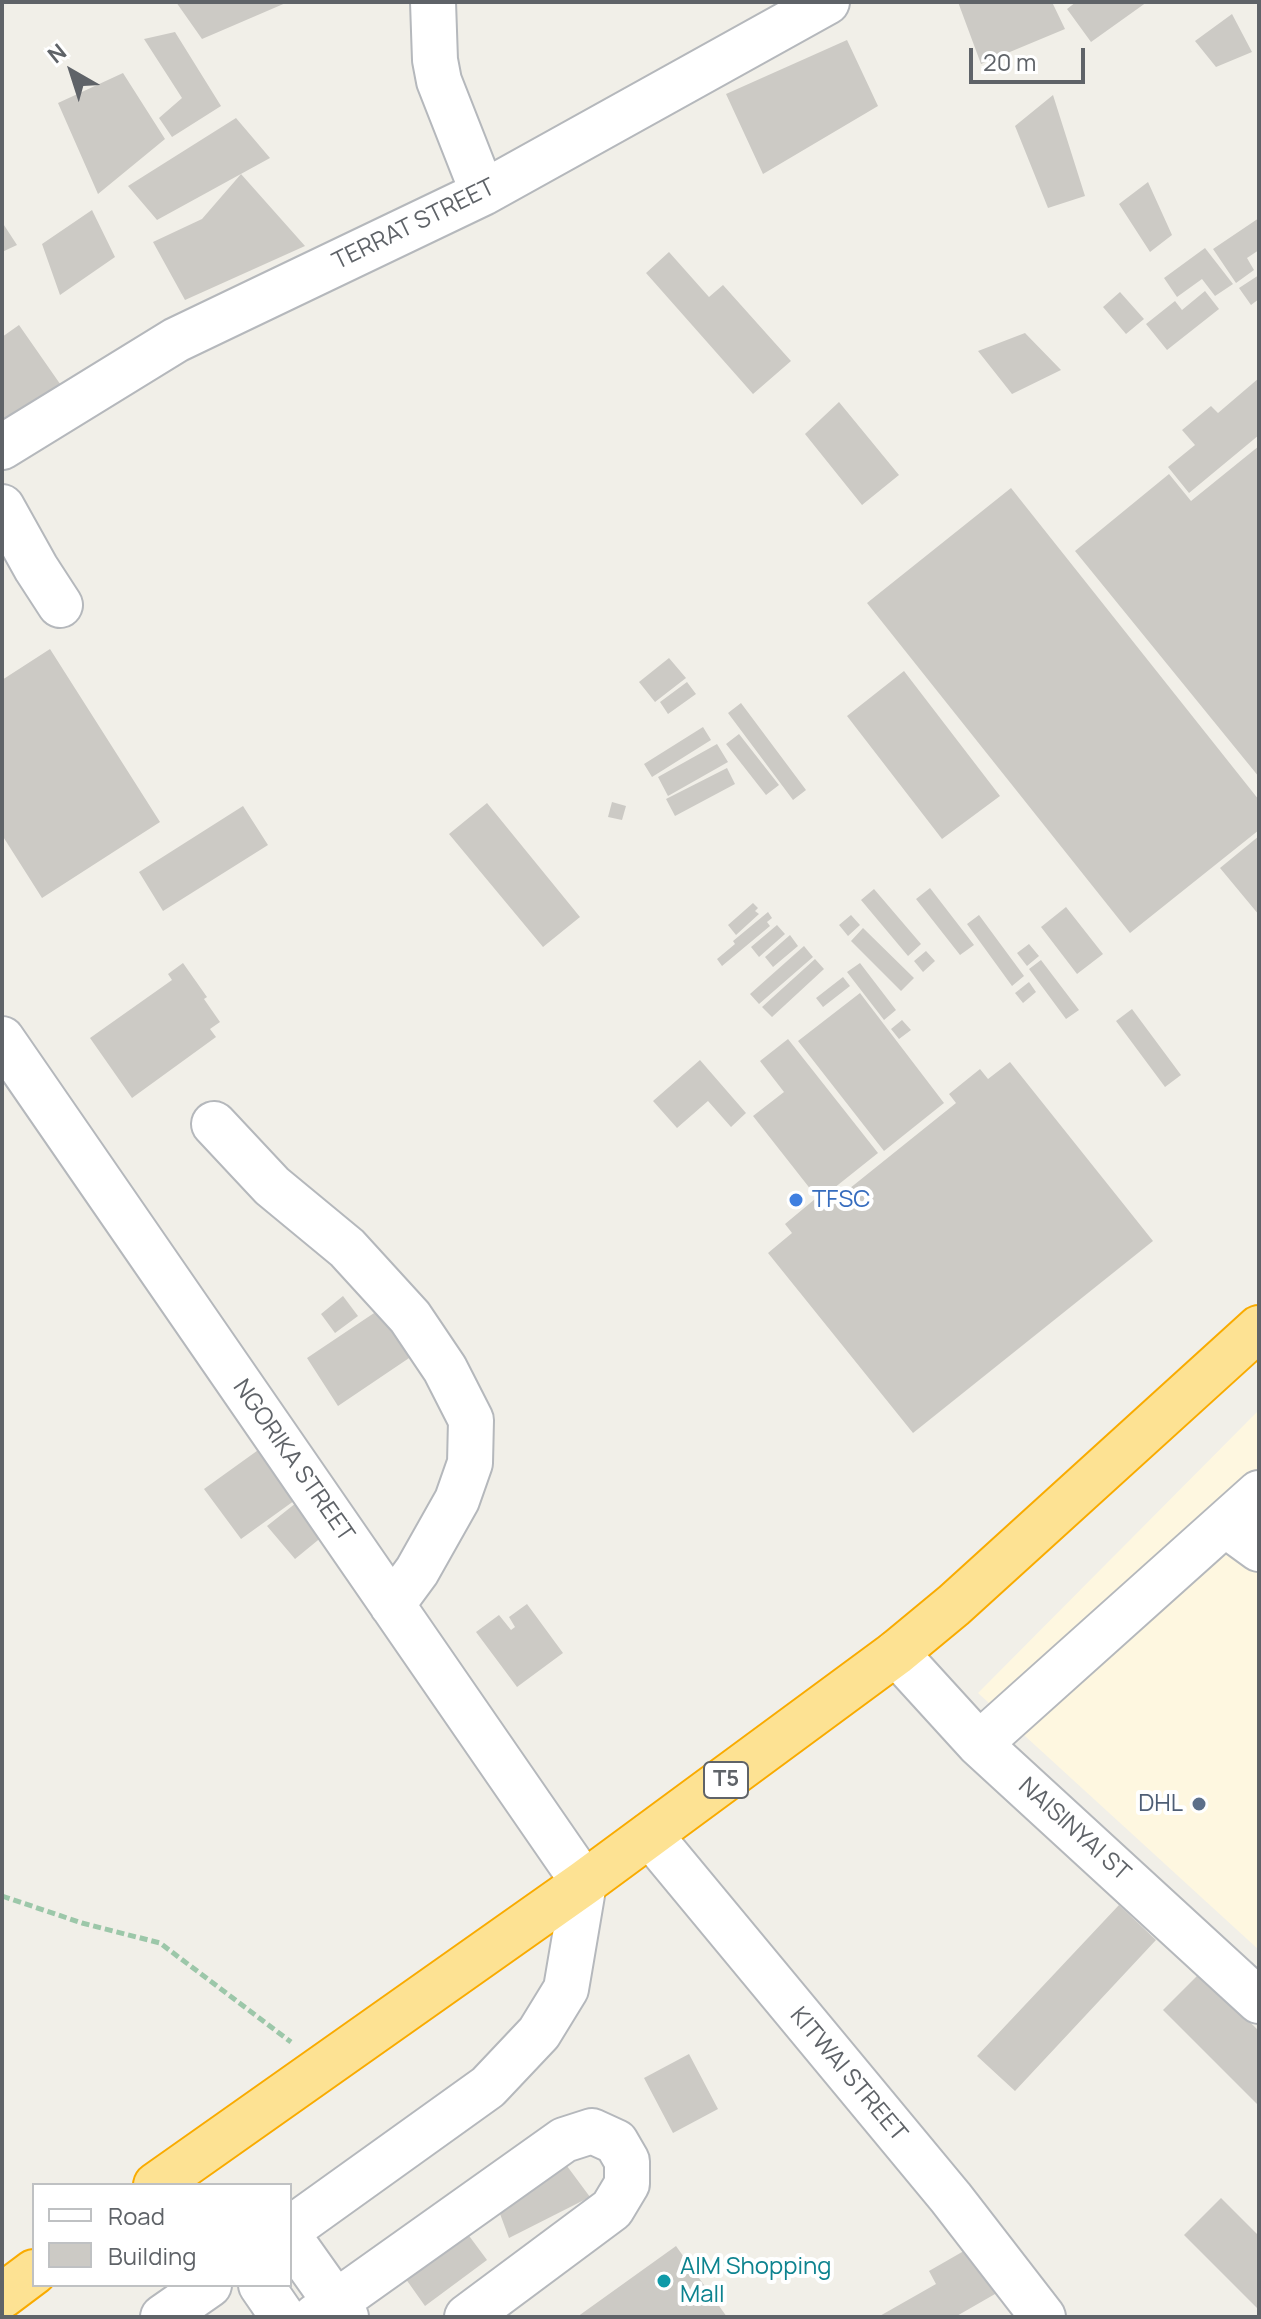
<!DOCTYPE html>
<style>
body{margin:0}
#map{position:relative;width:1261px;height:2319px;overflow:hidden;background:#f1efe8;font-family:Manrope,sans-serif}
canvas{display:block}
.frame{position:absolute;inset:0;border:4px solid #5f6368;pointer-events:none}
.legend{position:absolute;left:32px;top:2183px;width:260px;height:104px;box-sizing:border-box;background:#fff;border:2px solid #bfc1c3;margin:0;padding:10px 14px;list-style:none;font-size:24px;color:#5f6368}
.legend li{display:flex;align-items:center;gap:16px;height:40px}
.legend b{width:40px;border:2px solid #bfc1c3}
.north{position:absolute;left:32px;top:32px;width:80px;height:80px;-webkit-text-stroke:6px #fff;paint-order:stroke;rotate:321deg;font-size:22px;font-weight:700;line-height:32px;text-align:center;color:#5f6368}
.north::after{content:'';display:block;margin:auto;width:28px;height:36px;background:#5f6368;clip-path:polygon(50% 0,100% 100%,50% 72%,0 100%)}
.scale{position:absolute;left:969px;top:48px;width:116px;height:36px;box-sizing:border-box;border:4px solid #5f6368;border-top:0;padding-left:10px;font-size:24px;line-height:28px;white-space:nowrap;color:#5f6368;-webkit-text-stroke:6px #fff;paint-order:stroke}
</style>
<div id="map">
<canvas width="1261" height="2319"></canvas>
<div class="frame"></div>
<ul class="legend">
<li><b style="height:10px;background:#fff"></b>Road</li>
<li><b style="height:22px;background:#cccac5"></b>Building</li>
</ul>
<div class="north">N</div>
<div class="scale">20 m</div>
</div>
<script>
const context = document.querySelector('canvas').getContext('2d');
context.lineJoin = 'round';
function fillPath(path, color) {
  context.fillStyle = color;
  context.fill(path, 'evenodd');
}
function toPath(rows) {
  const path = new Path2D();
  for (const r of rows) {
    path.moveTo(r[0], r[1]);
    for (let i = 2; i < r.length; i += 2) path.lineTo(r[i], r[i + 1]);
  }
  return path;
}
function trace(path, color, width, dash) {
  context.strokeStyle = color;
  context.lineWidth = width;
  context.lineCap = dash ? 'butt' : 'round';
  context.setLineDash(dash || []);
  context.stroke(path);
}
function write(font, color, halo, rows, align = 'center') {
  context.font = font + ' Manrope,sans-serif';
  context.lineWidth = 8;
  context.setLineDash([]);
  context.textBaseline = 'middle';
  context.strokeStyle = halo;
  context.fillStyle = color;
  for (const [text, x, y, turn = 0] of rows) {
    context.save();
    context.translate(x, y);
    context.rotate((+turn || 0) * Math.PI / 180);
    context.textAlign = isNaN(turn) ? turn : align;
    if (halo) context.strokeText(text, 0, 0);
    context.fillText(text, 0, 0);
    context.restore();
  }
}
fillPath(toPath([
 [1259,1410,1259,1950,978,1693]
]), '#fef7e0');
fillPath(toPath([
 [176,2,288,2,202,39],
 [958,2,1052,2,1065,29,981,64],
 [1076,2,1147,2,1091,42,1067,9],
 [1232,14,1252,52,1216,67,1195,41],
 [175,32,221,106,172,137,159,118,182,98,144,39],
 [847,40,878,106,763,174,726,94],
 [123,73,165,139,98,194,58,103],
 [1053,95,1085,196,1048,208,1015,126],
 [236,118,270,158,157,220,128,186],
 [241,174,305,246,185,300,153,242,202,219],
 [1148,182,1172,235,1150,252,1119,204],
 [92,210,115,257,60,295,42,244],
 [1259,218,1259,250,1247,258,1254,270,1236,283,1213,249],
 [2,222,17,245,2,252],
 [1205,248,1233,284,1215,296,1202,279,1177,297,1164,278],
 [669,252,709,297,723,285,791,361,753,394,646,273],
 [1259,275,1259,299,1251,305,1239,288],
 [1205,291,1219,309,1167,350,1146,324,1175,301,1182,310],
 [1120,292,1144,319,1126,334,1103,307],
 [19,325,65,391,2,430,2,337],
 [1025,333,1061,370,1012,394,978,351],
 [1259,378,1259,435,1189,493,1168,467,1195,445,1182,430,1211,406,1218,413],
 [839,402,899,475,862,505,805,434],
 [1259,446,1259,777,1075,551,1169,474,1191,501],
 [1011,488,1259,800,1259,830,1130,933,867,603],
 [50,649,160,822,42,898,2,835,2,680],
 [669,658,686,678,655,702,639,682],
 [904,671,1000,796,942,839,847,716],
 [687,682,696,694,668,714,660,702],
 [741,703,806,790,793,800,728,713],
 [703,727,711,740,652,777,644,764],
 [739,734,779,785,766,795,726,744],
 [717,744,728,762,668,796,658,777],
 [727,768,735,784,675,816,666,799],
 [612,802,626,806,622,820,608,817],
 [487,803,580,917,543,947,449,834],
 [243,806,268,845,163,911,139,872],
 [1259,836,1259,915,1220,868],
 [930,888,974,945,960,955,916,899],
 [874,889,921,944,908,956,861,900],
 [753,903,758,908,755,911,759,914,736,935,728,925],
 [1066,907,1103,954,1077,974,1041,927],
 [768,912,772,918,767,922,770,926,722,966,717,959,735,944,733,941],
 [851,915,860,925,848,936,839,925],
 [979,915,1024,976,1012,986,967,924],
 [777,925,785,934,759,957,751,947],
 [863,928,914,978,901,991,851,941],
 [790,935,798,946,773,967,765,957],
 [1029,944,1039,956,1027,966,1017,953],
 [804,946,813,957,759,1004,750,994],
 [926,951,935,961,923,972,914,961],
 [815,959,824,969,772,1017,762,1007],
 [1041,960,1079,1010,1066,1019,1029,969],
 [183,963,207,997,204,999,220,1022,210,1029,216,1037,132,1098,90,1038,172,980,168,974],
 [860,963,896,1010,884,1020,847,972],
 [843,977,850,986,823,1007,816,998],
 [1029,982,1036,992,1023,1003,1015,993],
 [860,993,944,1103,884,1151,798,1041],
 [1132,1009,1181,1075,1165,1087,1116,1021],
 [902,1020,911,1030,899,1039,891,1029],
 [788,1039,878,1153,819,1200,753,1116,784,1092,760,1061],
 [700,1060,746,1113,731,1127,708,1101,677,1128,653,1101],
 [1010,1062,1153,1241,913,1433,768,1253,792,1233,785,1224,815,1199,824,1209,956,1103,949,1094,980,1069,988,1079],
 [343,1296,358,1316,335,1333,321,1314],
 [389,1303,421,1350,338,1406,307,1358],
 [261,1448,298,1498,241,1539,204,1489],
 [296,1503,323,1536,295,1559,267,1526],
 [527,1604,563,1653,517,1687,476,1632,499,1615,511,1630,515,1627,509,1617],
 [1119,1905,1156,1940,1015,2091,977,2056],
 [1200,1973,1259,2031,1259,2106,1163,2010],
 [689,2054,718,2109,673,2133,644,2078],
 [567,2166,590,2197,509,2238,493,2195],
 [1221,2198,1259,2236,1259,2306,1257,2308,1184,2235],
 [464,2229,487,2260,425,2306,403,2275],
 [976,2244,1002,2290,955,2317,878,2317,936,2284,929,2271],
 [676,2246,727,2317,577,2317]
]), '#cccac5');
const minor = toPath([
 [433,2,435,60,439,81,483,193],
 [2,447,176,340,483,193,827,2],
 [2,507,36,568,60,605],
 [2,1039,584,1883,566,1989,539,2033,488,2087,290,2229],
 [214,1124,272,1186,347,1248,410,1317,445,1369,471,1420,470,1463,457,1500,417,1571,392,1605],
 [1226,1525,1259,1549],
 [896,1653,979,1744,1259,2001],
 [979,1744,1259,1493],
 [650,1835,951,2198,1043,2317],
 [290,2238,346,2317],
 [261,2285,283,2317],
 [163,2317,209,2285],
 [315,2317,564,2140,592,2131,616,2142,627,2161,627,2184,612,2209,467,2317]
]);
const highway = toPath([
 [156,2185,584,1883,896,1653,954,1605,1259,1328],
 [2,2296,34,2272]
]);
trace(minor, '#b5b8bc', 48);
trace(highway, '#f9ab00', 48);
trace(toPath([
 [2,1896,82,1923,160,1943,291,2042]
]), '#9cc7a9', 5, [8, 4]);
trace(minor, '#fff', 44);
trace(highway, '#fde293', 44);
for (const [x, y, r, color] of [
 [796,1200,8,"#3f7fe0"],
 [1199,1804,8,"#5c6f8a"],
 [664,2281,8,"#0f9aa8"]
]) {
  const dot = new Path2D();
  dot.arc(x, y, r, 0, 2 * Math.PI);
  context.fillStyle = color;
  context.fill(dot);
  trace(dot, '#fff', 3);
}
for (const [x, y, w] of [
 [726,1780,44]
]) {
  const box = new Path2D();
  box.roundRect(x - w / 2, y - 18, w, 36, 6);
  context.fillStyle = '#fff';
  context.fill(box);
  trace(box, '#5f6368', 2);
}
write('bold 22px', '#5f6368', null, [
 ["T5",726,1780]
]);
write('24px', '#5f6368', '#fff', [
 ["TERRAT STREET",414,225,-26],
 ["NGORIKA STREET",293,1461,55],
 ["NAISINYAI ST",1074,1830,42],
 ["KITWAI STREET",848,2075,50]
]);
write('24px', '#366cbe', '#fff', [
 ["TFSC",812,1200]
], 'left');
write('24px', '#4e5e75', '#fff', [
 ["DHL",1183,1804]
], 'right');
write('24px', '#0d838f', '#fff', [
 ["AIM Shopping",680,2267],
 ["Mall",680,2295]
], 'left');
</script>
